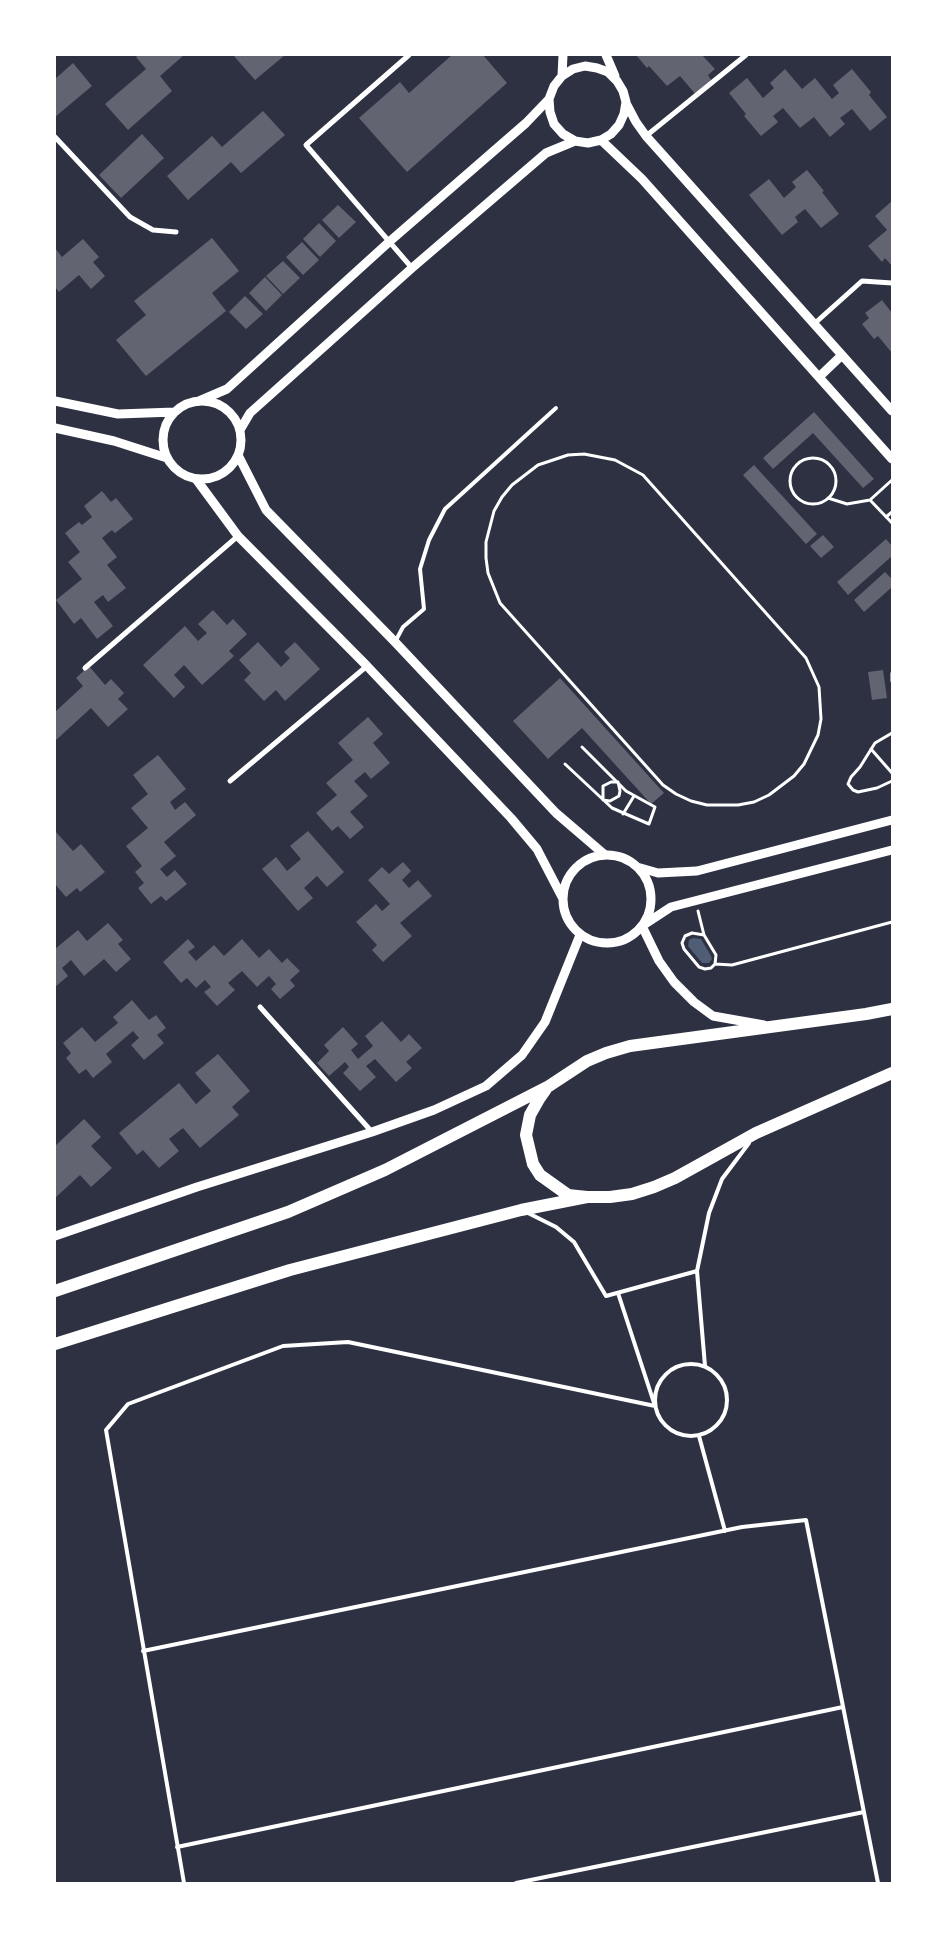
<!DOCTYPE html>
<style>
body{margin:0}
#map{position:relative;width:947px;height:1938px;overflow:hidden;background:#2d3142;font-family:"Archivo Narrow",sans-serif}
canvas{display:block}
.frame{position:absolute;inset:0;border:56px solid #fff;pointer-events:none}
</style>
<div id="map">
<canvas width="947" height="1938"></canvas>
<div class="frame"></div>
</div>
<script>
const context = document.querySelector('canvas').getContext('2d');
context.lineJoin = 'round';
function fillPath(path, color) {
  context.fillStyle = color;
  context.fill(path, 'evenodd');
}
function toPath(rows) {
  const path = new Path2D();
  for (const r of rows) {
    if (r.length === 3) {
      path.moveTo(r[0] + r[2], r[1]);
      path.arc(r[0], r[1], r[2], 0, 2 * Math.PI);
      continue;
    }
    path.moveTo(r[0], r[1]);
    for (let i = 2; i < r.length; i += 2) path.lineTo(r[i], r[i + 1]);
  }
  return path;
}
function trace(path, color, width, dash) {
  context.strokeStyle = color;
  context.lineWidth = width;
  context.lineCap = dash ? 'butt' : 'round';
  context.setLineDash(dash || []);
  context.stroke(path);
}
fillPath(toPath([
 [693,938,701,939,711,956,712,959,709,963,702,963,688,946,689,940]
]), '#4f5d75');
fillPath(toPath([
 [138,55,184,55,160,76,172,91,128,130,105,104,146,69,136,57],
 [233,55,285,55,255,80],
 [452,55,483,55,507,83,407,172,359,118,400,82,409,93],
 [636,55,702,55,715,69,708,75,711,80,697,96,680,76,667,86,649,66,647,68],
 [73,63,92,86,55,117,55,79],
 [785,69,802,89,815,78,832,99,839,93,833,85,852,69,871,92,869,95,887,117,870,131,852,109,840,118,845,124,830,137,814,117,800,128,783,108,773,116,778,122,761,136,744,116,746,114,729,93,747,78,763,98,774,88,770,83],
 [263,111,285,135,241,173,231,162,188,200,167,176,212,136,222,147],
 [142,134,164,158,121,198,99,175],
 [807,170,824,191,822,192,839,214,821,228,805,209,795,217,798,222,782,235,749,195,769,179,784,198,796,187,792,182],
 [892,201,892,266,885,258,882,262,868,246,887,230,875,216],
 [338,205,356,222,339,238,322,220],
 [319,223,336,241,320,257,303,239],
 [212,238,239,271,212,293,226,311,146,376,116,340,146,315,134,301],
 [83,239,99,257,93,262,105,276,91,289,79,275,59,292,55,287,55,248,62,257],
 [302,242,319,260,303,275,286,257],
 [283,261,300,278,283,294,266,276],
 [265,277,282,295,266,311,249,293],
 [245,296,263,314,246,329,229,312],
 [882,300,892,313,892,353,878,336,874,339,862,324,869,318,865,313],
 [814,412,874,479,863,488,813,433,773,469,763,458],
 [754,465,817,534,806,544,743,475],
 [102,491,111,502,116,498,133,519,115,533,112,530,102,538,117,557,107,565,126,588,108,602,103,595,94,602,113,626,97,639,81,618,74,624,56,600,82,579,68,562,80,552,65,533,79,522,82,525,92,517,84,506],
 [823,535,834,547,821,558,810,546],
 [886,539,892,546,892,556,848,595,837,582],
 [885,572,892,579,892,587,864,612,854,600],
 [213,610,227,625,233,619,247,634,229,651,234,656,202,685,184,665,174,675,185,687,174,698,143,665,185,626,198,641,207,633,198,624],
 [258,642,281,667,290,658,284,652,295,642,320,669,285,701,276,690,264,701,244,680,251,673,239,660],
 [89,666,105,685,111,679,124,693,118,699,128,709,108,727,91,708,55,741,55,712,83,686,76,678],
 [883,670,887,698,872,700,868,672],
 [560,678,664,793,651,804,582,728,548,759,513,721],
 [368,717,383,734,373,743,390,763,371,779,365,772,354,781,368,796,350,812,364,827,350,839,338,826,332,831,316,813,337,795,326,783,353,760,338,743],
 [158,755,186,789,170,802,175,810,185,802,196,815,164,842,176,856,160,869,167,877,175,870,187,884,166,901,161,896,151,904,138,888,144,883,135,872,142,866,126,846,148,828,131,808,148,794,133,775],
 [308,831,344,872,327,887,317,876,304,888,313,898,298,911,262,869,276,857,287,871,301,859,290,846],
 [56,832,73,851,81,844,105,872,80,892,77,888,66,897,55,884,55,833],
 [403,862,411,871,402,880,409,888,418,880,432,896,400,923,412,936,383,962,372,950,377,945,356,922,376,904,382,911,390,904,368,880,382,867,389,874],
 [108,923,123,940,118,944,131,959,116,972,104,959,84,976,71,960,62,968,68,976,55,987,55,949,78,930,87,941],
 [188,939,195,947,188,952,196,961,214,945,224,956,242,939,259,958,269,949,282,963,287,958,300,971,290,980,295,986,280,999,271,989,276,984,269,976,257,987,242,971,228,983,235,990,217,1006,204,992,211,987,205,980,196,988,187,978,181,983,163,962],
 [132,1000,149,1020,156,1015,166,1028,157,1035,164,1043,144,1060,131,1045,139,1038,133,1031,106,1054,112,1062,93,1078,86,1069,79,1074,66,1058,71,1053,63,1043,82,1027,95,1042,118,1023,113,1017],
 [382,1021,401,1042,409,1034,422,1048,406,1062,412,1068,396,1082,375,1059,366,1066,376,1077,360,1091,343,1073,349,1067,345,1062,329,1076,317,1063,329,1051,324,1045,343,1027,358,1044,351,1050,358,1059,373,1046,365,1036],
 [218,1054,250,1091,232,1107,239,1115,200,1148,183,1128,169,1139,179,1151,159,1168,143,1150,137,1155,119,1133,179,1083,196,1104,211,1091,195,1073],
 [84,1119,101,1137,91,1146,112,1168,91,1187,80,1175,55,1198,55,1146]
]), '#626471');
trace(toPath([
 [584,454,615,460,643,475,806,658,819,687,821,719,818,735,804,764,794,776,769,795,754,802,738,805,707,805,691,801,676,794,663,785,500,603,488,573,486,558,486,542,494,511,502,497,512,485,538,465,568,455,584,454],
 [813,481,23],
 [828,498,847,504,870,500,892,523],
 [870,500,892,480],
 [886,517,892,512],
 [892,673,892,681],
 [892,733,875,743,860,767,851,777,848,784,853,790,858,792,877,788,892,781],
 [871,749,892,773],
 [565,764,612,808,649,824,655,807,626,791,582,747],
 [611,782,618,782,620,791,619,796,610,801,603,800,603,786,611,782],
 [623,814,634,796],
 [698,911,704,935],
 [692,933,704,935,716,955,715,964,711,968,705,969,699,967,684,949,682,943,685,936,692,933],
 [715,964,732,965,892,922]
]), '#fff', 3);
trace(toPath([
 [395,642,403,627,424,609,420,569,429,540,445,509,556,408],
 [526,1212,556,1227,574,1242,606,1296,697,1271,709,1213,722,1179,749,1143],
 [697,1271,705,1366],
 [691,1400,36],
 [699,1436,725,1531],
 [143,1651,742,1527,806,1520,878,1883],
 [177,1847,843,1707],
 [184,1883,106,1430,128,1404,283,1346,348,1342,655,1406,618,1293],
 [516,1883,864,1812]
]), '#fff', 4);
trace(toPath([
 [409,55,306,145,412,268],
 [646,136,746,55],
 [55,137,130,217,153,230,176,232],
 [814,324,862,281,892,283],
 [85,668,238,536],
 [230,781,367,666],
 [260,1007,372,1132]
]), '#fff', 5);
trace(toPath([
 [606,55,615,76],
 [562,76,563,55],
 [626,103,636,122,646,136,892,411],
 [601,140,642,179,892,459],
 [819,377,842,355],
 [55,401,118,414,175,412],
 [199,401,227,389,389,242,526,123,549,99,554,86,562,76,573,69,585,66,597,68,608,72,617,81,623,91,626,102,624,114,619,125,611,134,601,140,588,143,575,141,563,134,554,124,550,112,549,99],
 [202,440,39],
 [55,428,114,441,167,458],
 [240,430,250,413,412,268,546,153,575,141],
 [238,455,266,510,395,642,556,813,605,855],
 [196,479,238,536,367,666,511,818,537,849,562,897],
 [607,899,44],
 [637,867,658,873,697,871,892,820],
 [764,1025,713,1016,694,1002,674,982,659,961,642,926,671,907,892,850],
 [55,1236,197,1187,372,1132,434,1110,486,1086,522,1055,545,1022,580,935]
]), '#fff', 9);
trace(toPath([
 [546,1089,539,1099,530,1115,526,1135,533,1164,540,1175,568,1195,587,1197,610,1197,632,1194,654,1187,675,1178,756,1133,892,1073],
 [55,1291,288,1212,385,1170,549,1086,587,1061,606,1053,630,1046,866,1014,892,1009],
 [55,1344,290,1270,521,1210,587,1197]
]), '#fff', 12);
</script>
